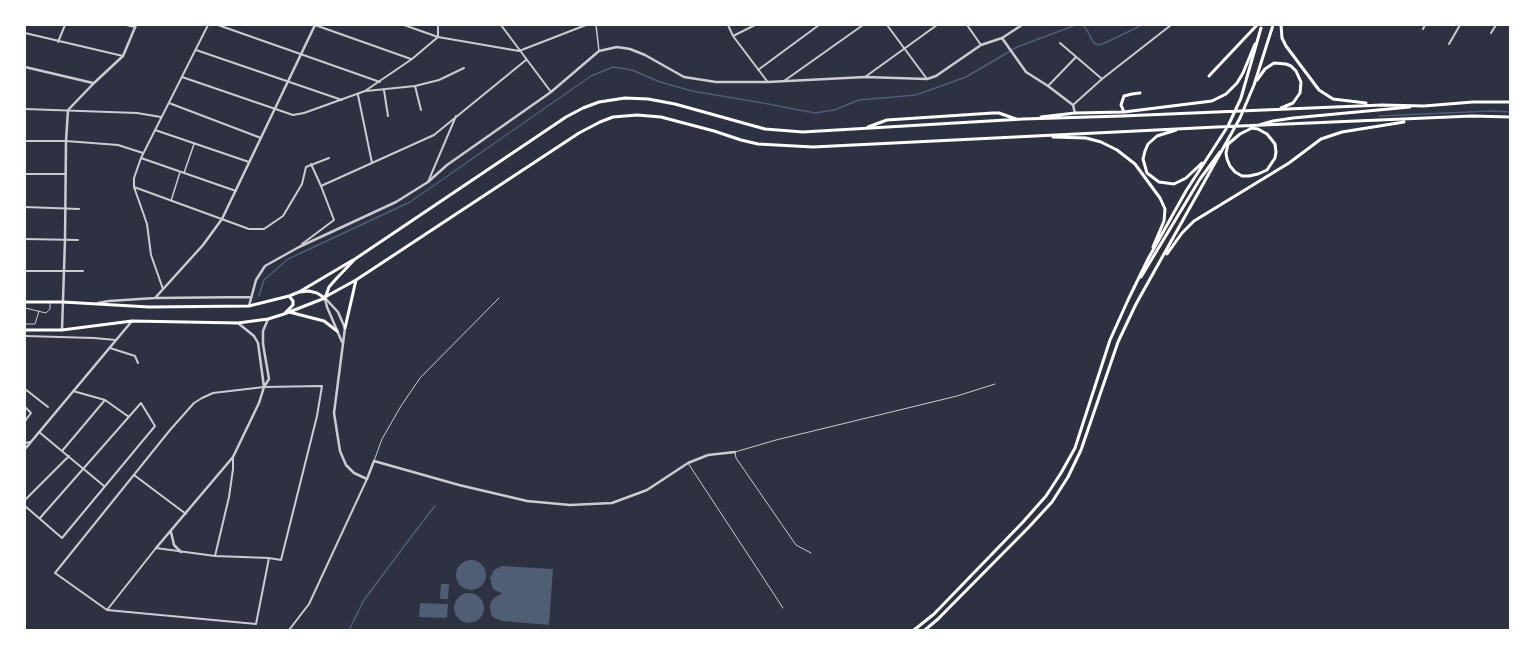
<!DOCTYPE html>
<style>
body{margin:0}
#map{position:relative;width:1535px;height:655px;overflow:hidden;background:#2d3142;font-family:Quicksand,sans-serif}
canvas{display:block}
.frame{position:absolute;inset:0;border:26px solid #fff;pointer-events:none}
</style>
<div id="map">
<canvas width="1535" height="655"></canvas>
<div class="frame"></div>
</div>
<script>
const context = document.querySelector('canvas').getContext('2d');
context.lineJoin = 'round';
function fillPath(path, color) {
  context.fillStyle = color;
  context.fill(path, 'evenodd');
}
function toPath(rows) {
  const path = new Path2D();
  for (const r of rows) {
    if (r.length === 3) {
      path.moveTo(r[0] + r[2], r[1]);
      path.arc(r[0], r[1], r[2], 0, 2 * Math.PI);
      continue;
    }
    path.moveTo(r[0], r[1]);
    for (let i = 2; i < r.length; i += 2) path.lineTo(r[i], r[i + 1]);
  }
  return path;
}
function trace(path, color, width, dash) {
  context.strokeStyle = color;
  context.lineWidth = width;
  context.lineCap = dash ? 'butt' : 'round';
  context.setLineDash(dash || []);
  context.stroke(path);
}
fillPath(toPath([
 [471,575,15],
 [502,566,553,569,549,625,502,621,494,618,491,614,490,606,491,602,494,598,502,593,494,590,492,586,490,578,494,570],
 [441,584,449,584,448,599,440,599],
 [469,608,15],
 [420,603,448,604,447,618,419,617]
]), '#4f5d75');
trace(toPath([
 [1079,25,1084,26,1088,32,1093,42,1098,45,1105,43,1142,25],
 [1379,116,1491,111,1510,112],
 [259,296,264,280,288,259,410,202,591,76,613,67,632,70,660,82,692,91,763,103,815,113,834,110,859,100,916,95,966,77,1017,47,1076,25],
 [349,630,364,600,417,529,435,506]
]), '#4f5d75', 1.5);
trace(toPath([
 [25,308,46,313,50,309,50,303],
 [25,324,35,324,39,311],
 [374,461,382,439,401,406,420,378,499,298],
 [688,463,783,608],
 [811,553,796,545,736,458,735,452,776,440,957,396,995,384]
]), '#caccd0', 1);
trace(toPath([
 [596,25,599,51],
 [184,173,194,144],
 [171,201,180,172]
]), '#caccd0', 1.5);
trace(toPath([
 [126,25,135,27],
 [218,25,380,82],
 [315,25,411,59],
 [404,25,438,37,519,51,586,25],
 [438,25,438,37],
 [501,25,551,92],
 [728,25,733,36,767,81],
 [887,25,927,79],
 [967,25,981,45],
 [1423,29,1425,25],
 [25,33,123,56],
 [1491,33,1496,25],
 [733,36,755,25],
 [58,42,65,25],
 [1060,43,1102,79],
 [1449,44,1460,25],
 [196,50,342,100],
 [758,70,819,25],
 [182,77,293,115,304,113,365,91,412,59,438,37],
 [865,77,937,25],
 [784,81,863,25],
 [415,86,421,110],
 [1048,86,1076,57],
 [384,90,388,116],
 [366,91,415,86,439,80,464,68],
 [358,95,372,163],
 [169,103,261,138],
 [1073,105,1102,79,1171,25],
 [25,109,137,113,161,117],
 [155,130,249,162],
 [25,141,66,141,118,145,143,153],
 [141,158,236,191],
 [25,174,65,174],
 [428,182,456,116],
 [321,186,434,135,526,60],
 [134,187,249,229,264,229,283,216,302,184,306,167,329,158],
 [25,207,79,209],
 [25,239,78,240],
 [302,244,334,220,321,186,311,164],
 [25,271,83,271],
 [163,289,151,255,147,224,134,187,134,178,141,158,208,25],
 [25,336,94,338,116,340],
 [110,348,135,356,138,363],
 [25,389,48,407],
 [73,391,105,400,129,417],
 [25,407,31,413,25,421],
 [39,432,104,486],
 [25,443,30,442],
 [62,451,105,400],
 [134,475,186,514],
 [25,500,69,456],
 [25,506,62,538,155,426,141,403,40,518],
 [215,556,229,497,233,469,233,457],
 [107,610,156,548,215,556,269,558,281,560,317,416,322,386,264,387,213,393,202,398,194,403,170,430,55,573,107,610,256,624,269,558],
 [289,630,309,604,367,479]
]), '#caccd0', 2);
trace(toPath([
 [1002,38,1026,72,1048,86,1073,105,1075,113],
 [25,67,93,83],
 [155,298,203,245,222,219,315,25],
 [325,298,338,312,345,328,334,413,340,451,346,465,354,473,367,479,374,461,459,485,527,501,570,505,612,503,647,490,688,463,708,455,735,452],
 [325,299,327,307,342,342],
 [98,303,109,301,155,298,251,297],
 [249,306,256,280,265,266,299,247,396,202,428,182,447,165,551,92,599,51,617,47,630,49,645,55,684,77,716,82,768,82,865,77,927,79,936,76,981,45,1002,38,1022,25],
 [238,323,254,336,258,343,264,387],
 [62,330,65,240,66,141,68,110,94,83,123,56,136,25],
 [25,449,132,321],
 [171,532,174,545,181,552],
 [156,548,233,457,259,403,264,387,269,379,263,344,263,331,268,319]
]), '#caccd0', 2.5);
trace(toPath([
 [300,292,309,291,317,293,325,298],
 [25,302,63,302,149,307,249,306,289,296,299,292,353,260],
 [289,312,324,321,337,331],
 [285,313,293,305,293,301,289,296],
 [25,330,62,330,132,321,238,323,268,319,284,314,325,298]
]), '#fff', 3);
trace(toPath([
 [1281,25,1282,38,1286,46,1319,90,1333,99,1366,103],
 [1209,76,1257,25],
 [1257,80,1265,69,1274,63,1286,64,1291,66,1296,71,1301,82,1300,93,1293,103,1281,108],
 [1124,112,1121,105,1124,96,1132,94,1140,93],
 [1041,117,1075,113,1124,112,1212,101,1226,94,1237,83,1243,73,1255,44],
 [1259,125,1273,121,1293,118,1410,107],
 [868,127,887,120,993,113,999,113,1016,119],
 [1176,130,1157,136,1148,144,1145,151,1143,159,1147,173,1159,182,1174,184,1186,178,1202,163],
 [1053,137,1086,138,1101,142,1117,150,1135,164,1160,198,1165,209,1164,221,1153,247],
 [1228,144,1226,153,1227,159,1230,166,1235,172,1242,176,1249,176,1258,174,1267,170,1275,158,1276,152,1275,144,1267,134,1258,129,1251,128],
 [1227,145,1240,134,1254,127],
 [1167,254,1182,233,1194,221,1289,163,1321,139,1342,132,1404,122],
 [1141,277,1200,179,1220,152],
 [325,297,356,280,579,133,600,122,613,117,637,115,661,117,714,131,741,140,758,144,813,147,1217,127,1472,116,1510,117],
 [325,298,329,287,336,279,355,259,566,117,583,108,599,102,625,98,648,99,675,104,765,129,803,132,1023,119,1122,116,1382,105,1424,106,1473,102,1510,102],
 [345,328,356,280],
 [914,630,934,614,1023,522,1046,496,1061,473,1075,448,1110,340,1128,300,1148,259,1186,191,1228,126,1241,98,1261,28],
 [925,630,938,619,1029,527,1052,502,1068,477,1081,450,1118,342,1136,304,1240,118,1254,85,1273,25]
]), '#fff', 3);
</script>
